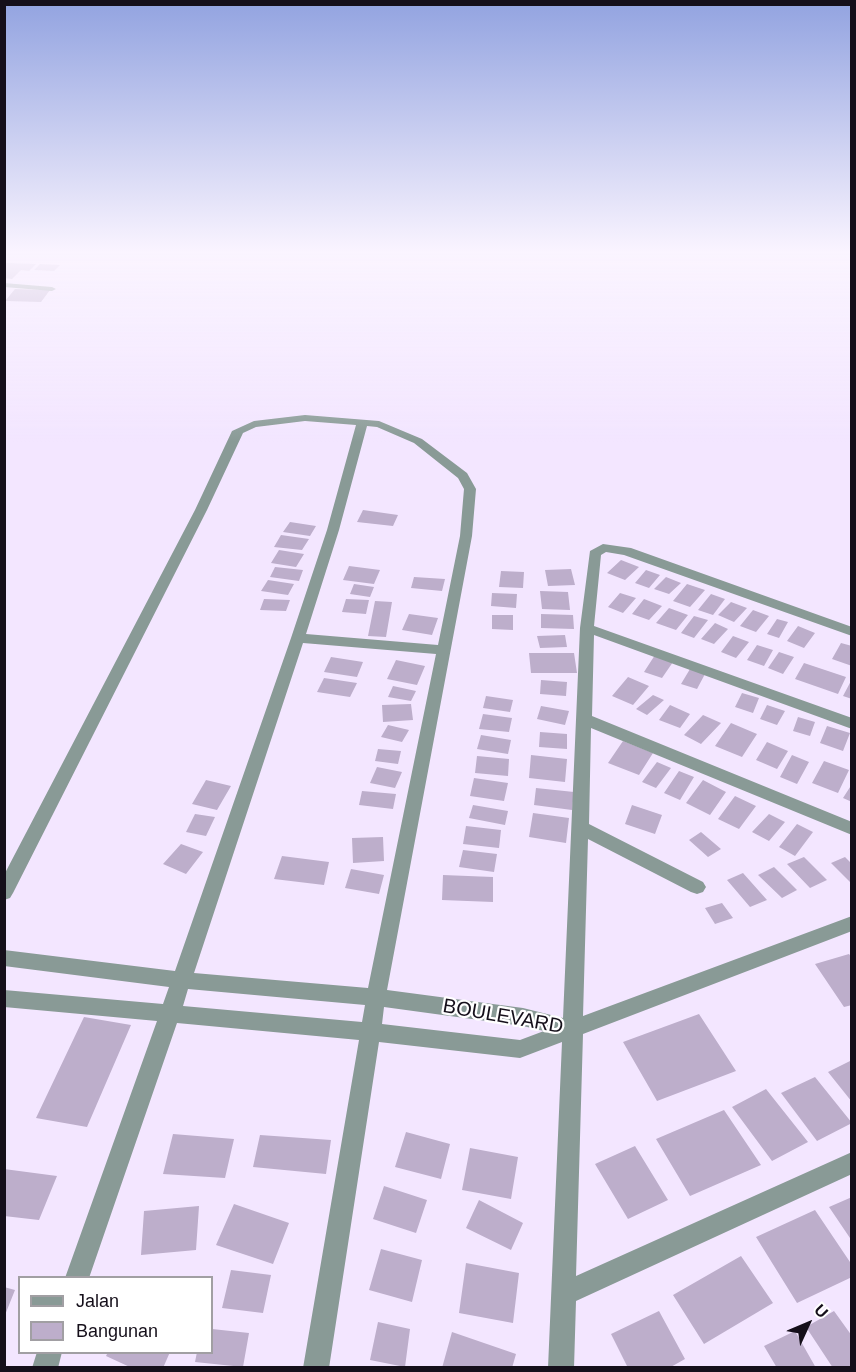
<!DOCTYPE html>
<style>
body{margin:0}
#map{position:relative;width:856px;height:1372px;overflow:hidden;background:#f3e6ff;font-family:Helvetica,sans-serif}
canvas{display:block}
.frame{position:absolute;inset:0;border:6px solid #150f1a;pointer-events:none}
.legend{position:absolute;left:18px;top:1276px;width:195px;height:78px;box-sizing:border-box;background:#fff;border:2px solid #a19fa3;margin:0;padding:8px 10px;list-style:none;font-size:18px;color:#150f1a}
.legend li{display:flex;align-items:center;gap:12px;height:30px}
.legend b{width:30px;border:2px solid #a19fa3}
.north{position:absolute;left:778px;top:1294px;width:60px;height:60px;-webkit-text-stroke:4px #fff;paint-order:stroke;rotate:46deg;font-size:16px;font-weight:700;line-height:24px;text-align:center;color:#150f1a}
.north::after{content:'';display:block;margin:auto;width:21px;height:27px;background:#150f1a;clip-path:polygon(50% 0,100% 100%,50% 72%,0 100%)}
</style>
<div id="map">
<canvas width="856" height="1372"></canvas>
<div class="frame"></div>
<ul class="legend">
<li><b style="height:8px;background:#899a96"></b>Jalan</li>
<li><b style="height:16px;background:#bdaecb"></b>Bangunan</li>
</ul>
<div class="north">U</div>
</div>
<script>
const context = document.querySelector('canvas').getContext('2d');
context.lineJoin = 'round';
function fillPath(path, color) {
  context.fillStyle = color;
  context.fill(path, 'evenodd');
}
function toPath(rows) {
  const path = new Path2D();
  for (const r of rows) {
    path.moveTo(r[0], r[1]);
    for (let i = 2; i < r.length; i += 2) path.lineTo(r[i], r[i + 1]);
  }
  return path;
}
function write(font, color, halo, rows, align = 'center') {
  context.font = font + ' Helvetica,sans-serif';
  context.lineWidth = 4.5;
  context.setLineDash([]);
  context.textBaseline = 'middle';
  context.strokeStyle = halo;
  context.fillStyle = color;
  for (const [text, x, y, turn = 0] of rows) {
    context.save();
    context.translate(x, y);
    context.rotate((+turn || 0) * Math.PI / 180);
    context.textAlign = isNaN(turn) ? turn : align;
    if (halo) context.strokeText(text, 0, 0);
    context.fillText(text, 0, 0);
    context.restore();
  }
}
fillPath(toPath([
 [7,263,36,264,29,271,21,270,12,279,4,278,4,265],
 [40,264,60,265,54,271,34,270],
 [15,289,50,290,41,302,5,301],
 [363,510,398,515,393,526,357,522],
 [290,522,316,526,310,536,283,532],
 [281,535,309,539,302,550,274,547],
 [279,550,304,554,296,567,271,563],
 [621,560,639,567,625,580,607,573],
 [349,566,380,570,374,584,343,580],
 [275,567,303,570,299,581,270,577],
 [571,569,575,585,548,586,545,570],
 [646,570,660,575,649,588,635,583],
 [501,571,524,572,523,588,499,587],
 [414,577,445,579,442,591,411,588],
 [666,577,681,583,669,594,654,589],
 [268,580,294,584,288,595,261,591],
 [354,584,374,587,370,597,350,594],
 [687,584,705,590,690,607,673,601],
 [540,591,568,592,570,610,542,609],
 [492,593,517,594,516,608,491,606],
 [620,593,636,598,623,613,608,607],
 [711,594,725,599,713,615,698,610],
 [264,599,290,600,286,611,260,610],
 [346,599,369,600,366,614,342,612],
 [644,599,662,606,649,620,632,614],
 [375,601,392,602,386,637,368,636],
 [731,602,747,608,734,622,718,615],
 [669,608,688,615,676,630,656,623],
 [753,610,769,616,756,632,740,626],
 [409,614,438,618,432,635,402,630],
 [541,614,573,615,574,629,541,628],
 [492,615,513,615,513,630,492,629],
 [694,616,708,620,694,638,681,633],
 [777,619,788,622,779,638,767,634],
 [715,623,728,629,714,644,701,639],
 [798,626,815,633,804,648,787,641],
 [565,635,567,647,540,648,537,636],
 [733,636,749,642,736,658,721,652],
 [841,643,852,646,852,666,832,659],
 [757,645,773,650,764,666,747,660],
 [779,652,794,657,783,674,768,668],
 [529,653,574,653,577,673,531,673],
 [655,655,673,662,662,678,644,672],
 [331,657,363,662,357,677,324,672],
 [396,660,425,666,417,685,387,679],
 [804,663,846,677,838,694,795,679],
 [690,669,705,674,697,689,681,684],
 [628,677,649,686,633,705,612,696],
 [324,678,357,683,350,697,317,692],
 [852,679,852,699,843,696],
 [541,680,567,682,566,696,540,694],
 [393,686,416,691,411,701,388,697],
 [742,693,759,698,753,713,735,707],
 [653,695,664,700,647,715,636,709],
 [486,696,513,700,510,712,483,708],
 [411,704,413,720,383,722,382,705],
 [670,705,690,714,680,728,659,720],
 [767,705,785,711,777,725,760,719],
 [541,706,569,711,565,725,537,719],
 [483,714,512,718,509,732,479,729],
 [703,715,721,723,701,744,684,735],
 [798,717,815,722,810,736,793,731],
 [731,723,757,734,742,757,715,746],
 [388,725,409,730,402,742,381,737],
 [827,726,850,733,843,751,820,743],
 [540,732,567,734,567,749,539,747],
 [481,735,511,740,508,754,477,749],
 [623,741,653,753,639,775,608,763],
 [767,742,788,751,777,769,756,760],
 [378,749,401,751,398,764,375,761],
 [531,755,567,759,565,782,529,778],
 [792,755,809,762,797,784,780,777],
 [477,756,509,759,508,776,475,773],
 [824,761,849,770,838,793,812,783],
 [657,762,671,768,656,788,642,782],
 [377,767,402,772,395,788,370,783],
 [679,771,694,777,680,800,664,793],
 [474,778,508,783,504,801,470,796],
 [206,780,231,786,217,810,192,804],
 [703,780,726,792,710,815,686,803],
 [852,784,852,802,843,798],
 [536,788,574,792,572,810,534,805],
 [362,791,396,794,393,809,359,805],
 [735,796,756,806,739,829,718,819],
 [473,805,508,811,505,825,469,818],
 [632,805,662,815,655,834,625,824],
 [533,813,569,818,566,843,529,837],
 [195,814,215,817,206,836,186,832],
 [769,814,785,822,769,841,752,832],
 [797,824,813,832,795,856,779,847],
 [466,826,501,830,499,848,463,844],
 [701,832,721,849,708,857,689,840],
 [383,837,384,861,353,863,352,838],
 [181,844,203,852,186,874,163,864],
 [463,850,497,854,494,872,459,867],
 [282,856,329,862,324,885,274,879],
 [804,857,827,880,810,888,787,864],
 [845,857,852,864,852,884,831,863],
 [774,867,797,890,782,898,758,875],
 [351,869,384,875,379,894,345,888],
 [743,873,767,900,750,907,727,880],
 [443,875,493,877,493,902,442,900],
 [722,903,733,918,715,924,705,908],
 [849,954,852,958,852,1005,844,1007,815,964],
 [699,1014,736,1071,657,1101,623,1042],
 [84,1017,131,1025,87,1127,36,1118],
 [852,1060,852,1102,828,1072],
 [815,1077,852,1123,817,1141,781,1093],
 [766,1089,808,1142,772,1161,732,1107],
 [724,1110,761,1165,690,1196,656,1139],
 [406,1132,450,1144,441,1179,395,1167],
 [173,1134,234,1139,225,1178,163,1174],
 [260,1135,331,1140,326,1174,253,1167],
 [635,1146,668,1200,628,1219,595,1164],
 [470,1148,518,1157,511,1199,462,1190],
 [4,1169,57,1176,39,1220,4,1216],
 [384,1186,427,1200,416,1233,373,1219],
 [852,1197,852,1241,829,1207],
 [479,1200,523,1223,511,1250,466,1228],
 [234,1204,289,1223,273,1264,216,1245],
 [199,1206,196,1250,141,1255,144,1211],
 [815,1210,852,1265,852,1277,797,1303,756,1237],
 [381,1249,422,1260,412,1302,369,1290],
 [741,1256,773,1303,704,1344,673,1295],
 [466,1263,519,1273,513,1323,459,1313],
 [231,1270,271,1275,263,1313,222,1308],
 [4,1287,15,1290,5,1315,4,1315],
 [659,1311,685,1359,669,1368,628,1368,611,1334],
 [834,1311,852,1336,852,1368,833,1368,806,1327],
 [378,1322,410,1329,405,1367,370,1360],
 [212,1329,249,1333,243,1367,195,1362,197,1352,212,1352],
 [795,1331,816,1368,777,1368,764,1346],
 [452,1332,516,1354,512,1368,442,1368],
 [108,1352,170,1352,163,1368,132,1368,106,1356]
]), '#bdaecb');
fillPath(toPath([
 [4,283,52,287,56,289,52,291,4,287,4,283]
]), '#899a96');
fillPath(toPath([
 [305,415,379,421,422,439,467,473,476,489,472,536,387,990,523,1008,563,1018,580,628,590,551,603,544,631,548,852,627,852,636,624,555,606,552,601,555,594,626,852,718,852,729,594,635,592,716,852,822,852,835,591,728,589,824,703,882,706,887,703,892,697,894,691,892,588,839,583,1016,852,916,852,931,583,1034,576,1276,852,1152,852,1174,576,1301,574,1368,548,1368,562,1042,520,1058,379,1042,329,1368,303,1368,359,1040,177,1023,89,1278,65,1278,157,1021,4,1007,4,990,163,1004,169,987,4,966,4,950,175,971,291,638,327,530,356,425,305,421,256,427,243,433,207,510,13,893,10,898,4,900,4,875,195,510,232,431,254,421,305,415],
 [367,426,377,427,414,443,458,478,464,489,460,536,438,645,306,634,339,530,367,426],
 [303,643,436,654,368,988,194,973,303,643],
 [188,989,365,1005,362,1022,183,1006,188,989],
 [384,1007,523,1026,544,1031,520,1040,382,1024,384,1007],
 [37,1352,62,1352,58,1368,32,1368,37,1352]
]), '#899a96');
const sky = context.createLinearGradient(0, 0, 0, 442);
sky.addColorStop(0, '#92a3e0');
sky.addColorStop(0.57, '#faf4ff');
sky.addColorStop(1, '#faf4ff00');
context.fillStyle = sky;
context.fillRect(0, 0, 856, 442);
write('20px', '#150f1a', '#fff', [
 ["BOULEVARD",503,1017,10]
]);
</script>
